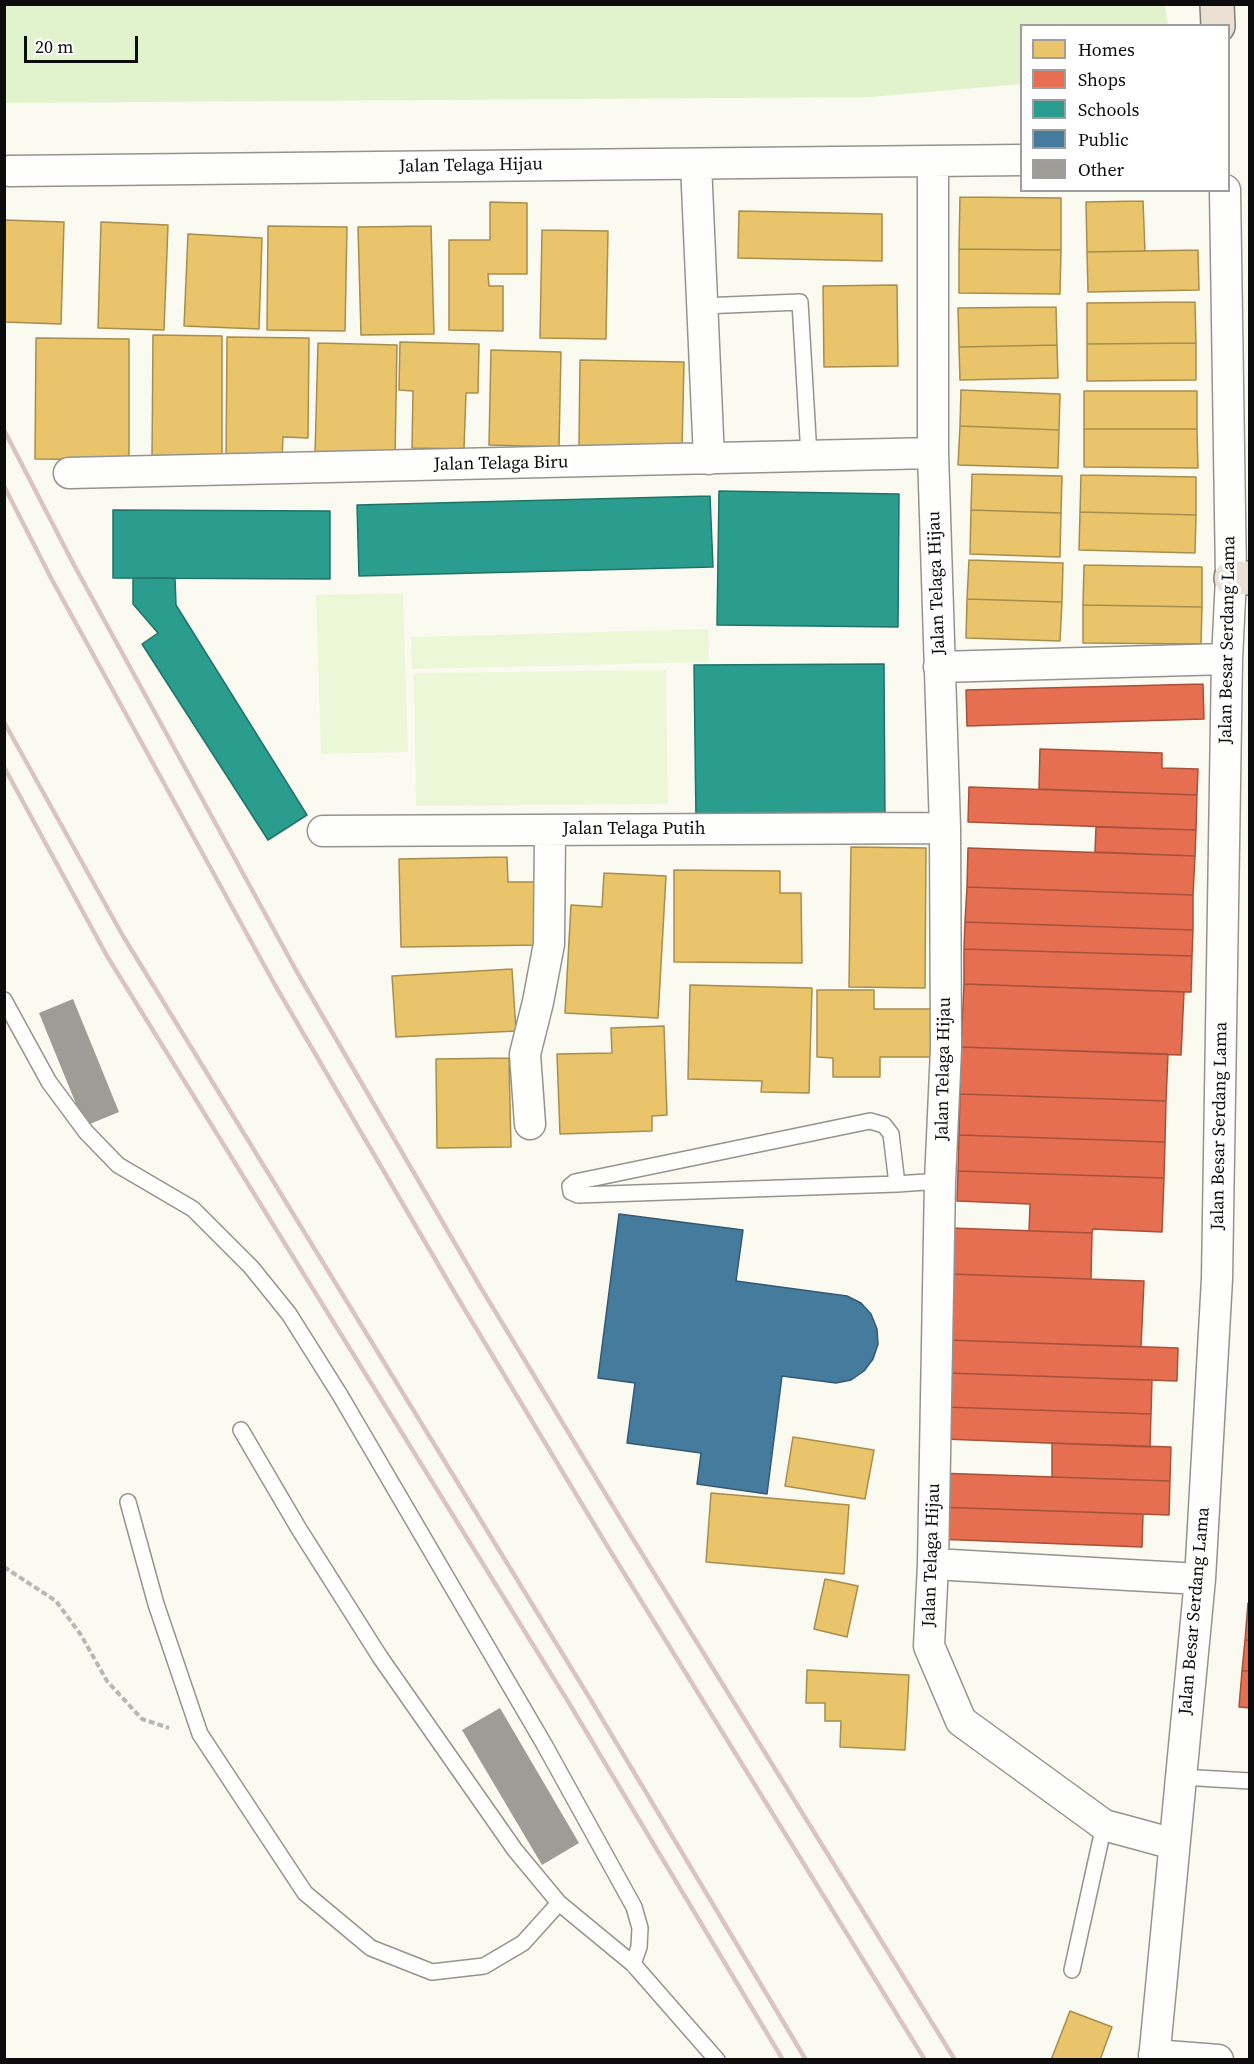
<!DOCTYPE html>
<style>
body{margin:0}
#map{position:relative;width:1254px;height:2064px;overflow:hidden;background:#fbfaf0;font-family:"Source Serif 4",serif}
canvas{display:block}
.frame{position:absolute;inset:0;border:6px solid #0c0c0c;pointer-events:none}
.legend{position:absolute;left:1020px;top:24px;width:210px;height:168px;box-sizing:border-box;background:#fff;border:2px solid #9e9e9e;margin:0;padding:8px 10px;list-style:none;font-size:18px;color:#0c0c0c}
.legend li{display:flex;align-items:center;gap:12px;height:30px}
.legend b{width:30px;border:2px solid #9e9e9e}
.scale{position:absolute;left:24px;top:36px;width:114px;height:27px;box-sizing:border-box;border:3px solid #0c0c0c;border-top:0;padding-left:8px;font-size:18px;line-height:21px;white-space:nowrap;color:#0c0c0c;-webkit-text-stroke:4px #fff;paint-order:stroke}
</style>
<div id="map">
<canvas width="1254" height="2064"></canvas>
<div class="frame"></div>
<ul class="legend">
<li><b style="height:16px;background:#e9c46a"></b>Homes</li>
<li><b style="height:16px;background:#e76f51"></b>Shops</li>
<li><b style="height:16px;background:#2a9d8f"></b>Schools</li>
<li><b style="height:16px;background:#457b9d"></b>Public</li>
<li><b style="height:16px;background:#9e9c96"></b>Other</li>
</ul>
<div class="scale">20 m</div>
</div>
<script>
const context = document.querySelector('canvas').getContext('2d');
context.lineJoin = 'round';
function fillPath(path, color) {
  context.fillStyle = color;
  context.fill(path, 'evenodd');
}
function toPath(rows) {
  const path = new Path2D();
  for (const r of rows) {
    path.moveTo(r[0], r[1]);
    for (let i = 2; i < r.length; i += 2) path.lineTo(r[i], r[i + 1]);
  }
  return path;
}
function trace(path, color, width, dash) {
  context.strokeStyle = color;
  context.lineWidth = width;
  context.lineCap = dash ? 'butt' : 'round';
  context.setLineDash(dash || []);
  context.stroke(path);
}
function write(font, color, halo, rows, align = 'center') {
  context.font = font + ' "Source Serif 4",serif';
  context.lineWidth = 6;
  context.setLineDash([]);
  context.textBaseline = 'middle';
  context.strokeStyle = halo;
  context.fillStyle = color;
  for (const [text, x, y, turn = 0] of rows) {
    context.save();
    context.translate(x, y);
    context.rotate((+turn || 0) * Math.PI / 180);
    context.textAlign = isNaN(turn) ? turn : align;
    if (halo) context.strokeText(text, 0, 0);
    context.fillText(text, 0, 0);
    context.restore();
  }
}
fillPath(toPath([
 [1165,4,1168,25,1022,26,1021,84,870,97,5,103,5,5]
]), '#e1f3cd');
fillPath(toPath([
 [403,593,408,752,321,754,316,595],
 [708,629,709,662,412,669,411,637],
 [666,670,668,804,416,806,414,673]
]), '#ecf7d8');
const homes = toPath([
 [960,197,1061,198,1061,250,959,249,960,197],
 [1143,201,1145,251,1087,252,1086,202,1143,201],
 [490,202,527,203,527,274,488,274,489,286,503,286,503,331,449,330,449,240,490,240,490,202],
 [739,211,882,214,882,261,738,258,739,211],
 [5,220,64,222,61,324,4,322,5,220],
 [101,222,168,225,164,330,98,328,101,222],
 [268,226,347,227,345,331,267,330,268,226],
 [431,226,434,334,361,335,358,227,431,226],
 [542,230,608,231,606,339,540,338,542,230],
 [188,234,262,238,259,329,184,326,188,234],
 [959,249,1061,250,1060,294,959,293,959,249],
 [1198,250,1199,290,1088,292,1087,252,1198,250],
 [897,285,898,366,824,367,823,286,897,285],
 [1195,302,1196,343,1087,344,1087,303,1195,302],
 [1056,307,1057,345,959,347,958,308,1056,307],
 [153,335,222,336,222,459,152,459,153,335],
 [227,337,309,338,308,438,283,437,282,460,226,459,227,337],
 [36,338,129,339,129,460,35,459,36,338],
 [400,342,479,344,478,393,466,393,464,449,412,448,413,391,399,390,400,342],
 [318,343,397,345,395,457,315,455,318,343],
 [1196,343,1196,380,1087,381,1087,344,1196,343],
 [1057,345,1058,378,960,380,959,347,1057,345],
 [491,350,561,352,559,447,489,445,491,350],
 [580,360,684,362,682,450,579,447,580,360],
 [961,390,1060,394,1059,430,960,426,961,390],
 [1084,391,1197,391,1197,429,1084,429,1084,391],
 [960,426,1059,430,1058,468,958,465,960,426],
 [1084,429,1197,429,1198,468,1084,467,1084,429],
 [972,474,1062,476,1061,513,971,510,972,474],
 [1081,475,1196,477,1196,515,1080,512,1081,475],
 [971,510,1061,513,1060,557,970,554,971,510],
 [1080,512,1196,515,1195,553,1079,550,1080,512],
 [969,560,1063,563,1062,602,967,599,969,560],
 [1084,565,1202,567,1202,607,1083,605,1084,565],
 [967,599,1062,602,1060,641,966,638,967,599],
 [1083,605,1202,607,1201,644,1083,643,1083,605],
 [851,847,926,848,925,988,849,987,851,847],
 [507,857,508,882,536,882,538,945,401,947,399,859,507,857],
 [674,870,780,871,780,893,801,893,802,963,674,962,674,870],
 [604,873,666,876,658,1018,565,1013,571,905,602,907,604,873],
 [512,969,516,1031,396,1037,392,976,512,969],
 [690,985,812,988,809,1093,761,1092,762,1081,688,1079,690,985],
 [817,990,874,990,874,1009,936,1009,937,1057,880,1057,880,1077,833,1077,833,1058,817,1057,817,990],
 [664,1026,667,1115,652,1116,652,1131,560,1134,557,1054,612,1053,611,1028,664,1026],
 [509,1058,511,1147,437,1148,436,1059,509,1058],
 [793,1437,874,1450,865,1499,785,1486,793,1437],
 [711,1493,849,1505,844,1574,706,1562,711,1493],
 [825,1579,858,1586,847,1637,814,1629,825,1579],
 [807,1670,909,1675,905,1750,840,1747,841,1721,825,1721,825,1703,806,1703,807,1670],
 [1070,2011,1112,2027,1100,2060,1051,2060,1070,2011]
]);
fillPath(homes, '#e9c46a');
trace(homes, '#a78d4e', 1.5);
const shops = toPath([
 [1203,684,1204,719,967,726,966,690,1203,684],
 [1040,749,1162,753,1162,768,1198,769,1197,795,1039,789,1040,749],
 [969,787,1197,795,1196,830,968,822,969,787],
 [1096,827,1196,830,1195,856,1095,852,1096,827],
 [968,848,1195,856,1193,895,967,887,968,848],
 [967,887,1193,895,1193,930,965,922,967,887],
 [965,922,1193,930,1192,956,964,949,965,922],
 [964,949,1192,956,1191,992,964,984,964,949],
 [964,984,1184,992,1181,1055,961,1047,964,984],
 [961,1047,1168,1054,1166,1101,960,1094,961,1047],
 [960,1094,1166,1101,1165,1142,959,1135,960,1094],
 [959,1135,1165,1142,1164,1178,958,1171,959,1135],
 [958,1171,1164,1178,1162,1232,1093,1229,1092,1233,1029,1231,1030,1204,957,1201,958,1171],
 [951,1228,1092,1233,1091,1279,950,1274,951,1228],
 [950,1274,1144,1281,1141,1347,948,1340,950,1274],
 [948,1340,1178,1348,1177,1381,947,1373,948,1340],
 [947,1373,1152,1380,1151,1414,945,1407,947,1373],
 [945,1407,1151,1414,1150,1447,944,1439,945,1407],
 [1052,1443,1171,1447,1170,1481,1052,1477,1052,1443],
 [937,1473,1170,1481,1169,1515,936,1507,937,1473],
 [936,1507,1143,1514,1142,1547,935,1539,936,1507],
 [1248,1603,1250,1603,1250,1640,1245,1640,1248,1603],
 [1245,1640,1250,1640,1250,1671,1242,1671,1245,1640],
 [1242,1671,1250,1671,1250,1708,1239,1707,1242,1671]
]);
fillPath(shops, '#e76f51');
trace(shops, '#a5513c', 1.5);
const schools = toPath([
 [719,491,899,494,898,627,717,625,719,491],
 [710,496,713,567,359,576,357,505,710,496],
 [113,510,330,511,330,579,113,578,113,510],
 [133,578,175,578,176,605,307,815,268,840,142,644,158,633,133,604,133,578],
 [884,664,885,820,696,821,694,665,884,664]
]);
fillPath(schools, '#2a9d8f');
trace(schools, '#217268', 1.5);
const public = toPath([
 [619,1214,743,1230,736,1281,847,1296,861,1303,871,1314,877,1329,878,1344,873,1359,864,1371,851,1380,836,1383,782,1376,767,1494,697,1484,701,1453,627,1443,635,1383,598,1378,619,1214]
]);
fillPath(public, '#457b9d');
trace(public, '#345a72', 1.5);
fillPath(toPath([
 [73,999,119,1112,85,1126,39,1013],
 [500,1708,579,1843,542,1865,462,1730]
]), '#9e9c96');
const service = toPath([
 [702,306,800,302,809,456],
 [4,1000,49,1082,86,1132,118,1165,193,1209,251,1267,289,1314,340,1395,544,1744,634,1907,640,1928,639,1947,633,1964],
 [897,1184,891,1134,884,1125,870,1121,575,1182,570,1186,571,1192,578,1195,897,1184,940,1181],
 [241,1430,299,1529,380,1657,515,1850,559,1903,633,1964,717,2060],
 [128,1502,156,1604,200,1734,305,1893,371,1948,432,1972,484,1966,523,1943,559,1903],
 [1181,1777,1250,1781],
 [1072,1970,1104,1825]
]);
const minor = toPath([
 [933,162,933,453,945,828,946,1049,940,1181,933,1564,929,1646,961,1721,1104,1825,1174,1844],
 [696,164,709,459],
 [9,171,1022,160],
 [69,473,933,453],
 [939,667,1227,659],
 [323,831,945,828],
 [530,1124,525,1054,538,1002,549,944,550,830],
 [933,1564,1200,1579],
 [1154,2055,1218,2060],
 [1154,2060,1200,1579,1217,1279,1227,659,1231,578,1225,190]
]);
const motorway = toPath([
 [1217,4,1218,26],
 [1231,578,1250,578]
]);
trace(service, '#94938f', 18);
trace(minor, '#94938f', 33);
trace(motorway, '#81807c', 36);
trace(toPath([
 [4,1567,56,1601,81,1635,107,1681,142,1719,169,1728]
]), '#b7b7b5', 4, [6, 3]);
trace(service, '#fefefd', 15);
trace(minor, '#fefefd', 30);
trace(motorway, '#ebe0d3', 33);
trace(toPath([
 [4,430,74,565,297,972,478,1283,628,1531,955,2060],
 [4,486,51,578,275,985,456,1295,606,1544,925,2060],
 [4,722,123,936,589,1697,806,2060],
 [4,767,107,956,569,1703,783,2060]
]), '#d9c4c1', 4.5);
write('18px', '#0c0c0c', '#fff', [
 ["Jalan Telaga Hijau",471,166,-1],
 ["Jalan Telaga Biru",501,464,-1],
 ["Jalan Telaga Hijau",937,583,-92],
 ["Jalan Besar Serdang Lama",1228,640,-89],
 ["Jalan Telaga Putih",634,829],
 ["Jalan Telaga Hijau",944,1069,-89],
 ["Jalan Besar Serdang Lama",1220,1126,-89],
 ["Jalan Telaga Hijau",932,1555,-88],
 ["Jalan Besar Serdang Lama",1195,1611,-85]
]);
</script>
